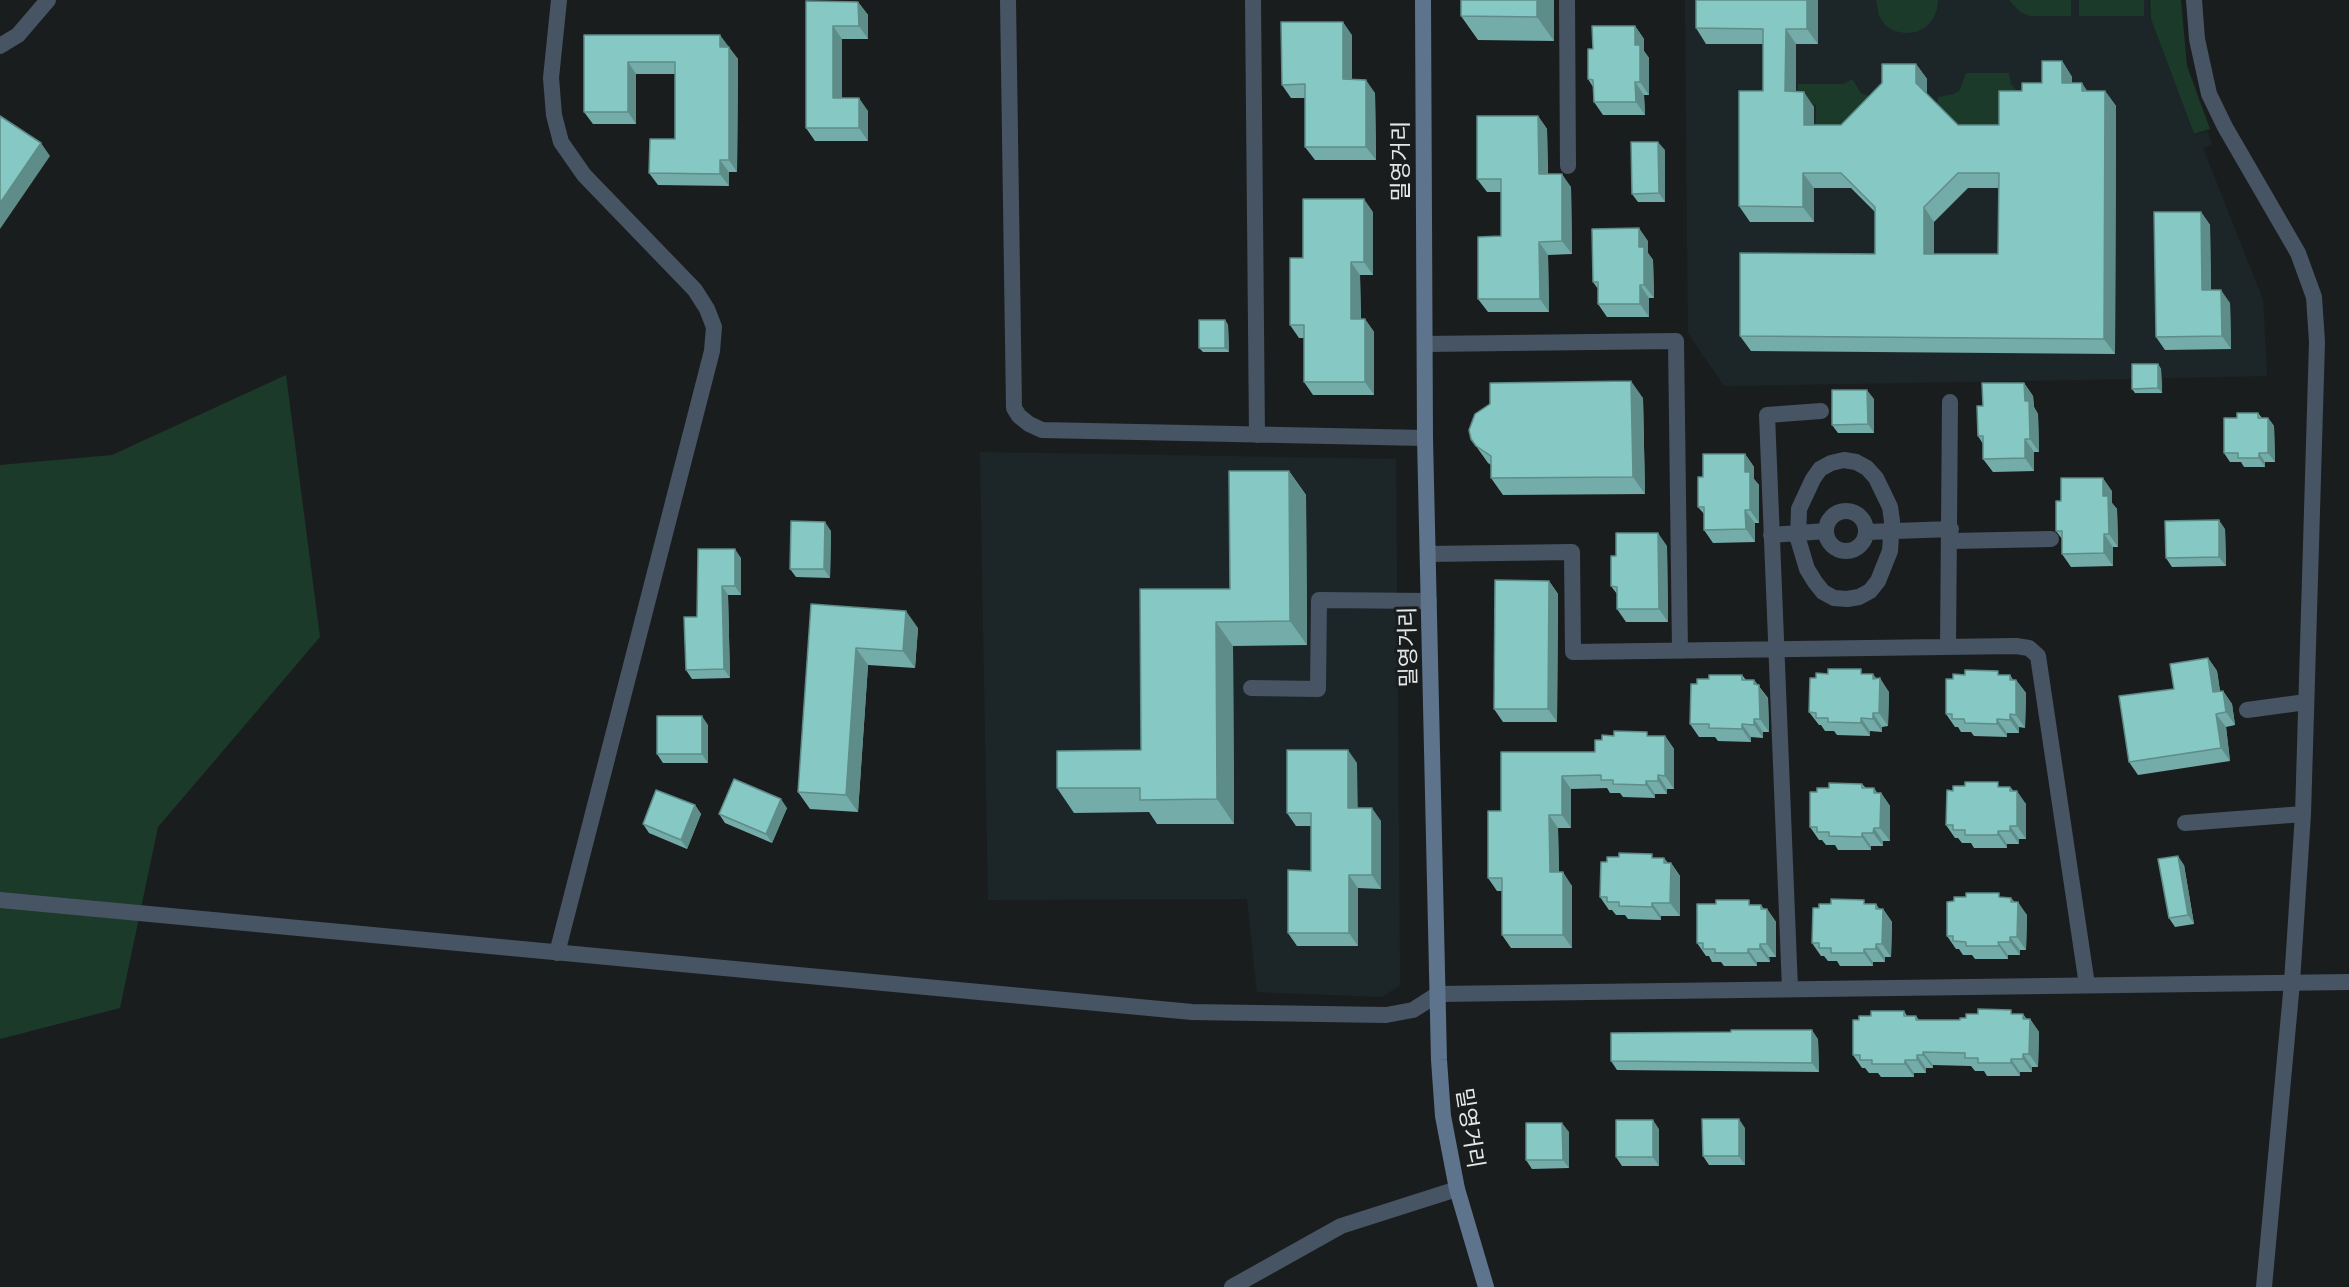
<!DOCTYPE html>
<meta charset="utf-8">
<style>
body{margin:0}
canvas{display:block;background:#1a1d1e}
</style>
<canvas width="2349" height="1287"></canvas>
<script>
const context = document.querySelector('canvas').getContext('2d');
context.lineJoin = 'round';
function fillPath(path, color) {
  context.fillStyle = color;
  context.fill(path, 'evenodd');
}
function toPath(rows) {
  const path = new Path2D();
  for (const r of rows) {
    if (r.length === 3) {
      path.moveTo(r[0] + r[2], r[1]);
      path.arc(r[0], r[1], r[2], 0, 2 * Math.PI);
      continue;
    }
    path.moveTo(r[0], r[1]);
    for (let i = 2; i < r.length; i += 2) path.lineTo(r[i], r[i + 1]);
  }
  return path;
}
function trace(path, color, width, dash) {
  context.strokeStyle = color;
  context.lineWidth = width;
  context.lineCap = dash ? 'butt' : 'round';
  context.setLineDash(dash || []);
  context.stroke(path);
}
function write(font, color, halo, rows, align = 'center') {
  context.font = font + ' "Exo 2","Noto Sans KR",sans-serif';
  context.lineWidth = 6;
  context.setLineDash([]);
  context.textBaseline = 'middle';
  context.strokeStyle = halo;
  context.fillStyle = color;
  for (const [text, x, y, turn = 0] of rows) {
    context.save();
    context.translate(x, y);
    context.rotate((+turn || 0) * Math.PI / 180);
    context.textAlign = isNaN(turn) ? turn : align;
    if (halo) context.strokeText(text, 0, 0);
    context.fillText(text, 0, 0);
    context.restore();
  }
}
fillPath(toPath([
 [1685,0,2149,0,2151,19,2194,135,2207,131,2212,144,2203,148,2263,300,2267,376,2163,378,2163,394,2134,394,2134,379,1724,386,1688,333],
 [980,452,1396,459,1400,985,1382,997,1257,992,1247,899,988,900]
]), '#1c2629');
fillPath(toPath([
 [1876,0,1938,0,1937,9,1933,19,1926,27,1916,32,1905,33,1894,31,1885,25,1879,16],
 [2009,0,2071,0,2071,16,2030,16,2020,12],
 [2079,0,2144,0,2144,16,2079,16],
 [2150,0,2181,0,2187,66,2210,129,2194,134,2151,19],
 [1966,73,2009,73,2011,84,2017,91,2030,97,2007,138,1969,138,1937,105,1938,97,1954,94,1960,90],
 [1852,79,1861,93,1869,96,1884,97,1884,105,1815,138,1816,105,1798,104,1798,84,1844,84],
 [286,375,320,637,158,827,120,1008,0,1039,0,465,112,455]
]), '#1b3a29');
trace(toPath([
 [1008,0,1014,408,1019,416,1029,424,1042,430,1425,438],
 [1253,0,1257,435],
 [1567,0,1568,166],
 [2194,0,2197,39,2209,94,2225,127,2298,253,2314,297,2317,342,2303,814,2292,982,2264,1287],
 [0,46,18,35,48,0],
 [1425,344,1676,341,1680,651],
 [1844,460,1856,462,1867,468,1876,478,1890,507,1892,521,1890,551,1878,581,1870,591,1859,597,1847,599,1834,598,1823,592,1815,582,1807,569,1798,539,1799,509,1813,479,1820,469,1831,463,1844,460],
 [1846,531,20],
 [1867,532,1951,529],
 [1771,535,1826,531],
 [1951,541,2051,539],
 [1428,554,1572,552,1573,652,2016,646,2029,648,2038,656,2087,985],
 [1948,647,1950,402],
 [1251,688,1318,689,1319,600,1429,601],
 [2247,710,2306,702],
 [2185,823,2303,814],
 [0,900,1192,1012,1386,1015,1413,1010,1438,994],
 [557,953,712,351,714,327,707,309,695,290,584,175,561,142,554,115,551,78,559,0],
 [1790,989,1767,415,1821,411],
 [1232,1287,1341,1226,1457,1189]
]), '#475463', 16);
trace(toPath([
 [1438,994,2349,982]
]), '#475463', 16);
trace(toPath([
 [1423,0,1425,438,1439,1060,1443,1116,1457,1189,1486,1287]
]), '#5e748c', 16);
fillPath(toPath([
 [1461,0,1554,0,1554,41,1478,40,1461,16],
 [1696,0,1834,0,1818,0,1818,44,1796,44,1796,91,1814,107,1814,125,1841,125,1916,64,1927,79,1927,94,1958,125,1999,125,2022,91,2042,83,2062,61,2072,77,2072,83,2087,91,2105,91,2116,106,2115,354,1751,351,1740,336,1875,254,1875,212,1851,188,1814,188,1814,222,1750,222,1739,206,1763,91,1763,44,1706,44,1696,28],
 [1968,188,1999,188,1998,254,1934,254,1934,222],
 [806,1,858,2,868,15,868,39,842,39,842,98,868,111,868,141,815,141,806,128],
 [1635,26,1644,39,1644,51,1649,58,1649,95,1644,95,1645,115,1603,115,1594,102,1593,87,1588,79,1593,49],
 [584,35,728,47,738,59,737,172,729,172,729,186,658,185,649,173,675,139,675,74,636,74,636,124,593,124,584,112],
 [1352,35,1352,80,1375,93,1376,160,1315,160,1305,147,1305,98,1291,98,1282,85],
 [1538,116,1547,129,1548,174,1571,187,1572,254,1548,255,1549,312,1488,312,1478,299,1501,236,1501,192,1487,192,1477,179],
 [1665,150,1665,202,1638,202,1632,194],
 [1373,212,1373,275,1360,275,1361,319,1365,319,1374,332,1374,395,1313,395,1304,382,1304,338,1299,338,1290,325,1303,258],
 [2201,212,2210,225,2211,290,2230,303,2231,349,2165,350,2156,337],
 [1648,241,1648,253,1653,260,1654,298,1649,298,1649,317,1607,317,1598,304,1598,289,1593,282],
 [1225,320,1228,325,1229,352,1203,352,1199,348],
 [2158,364,2161,369,2162,393,2135,393,2132,389],
 [2024,383,2033,396,2034,407,2038,414,2039,452,2034,452,2034,471,1993,472,1983,459,1983,444,1978,436,1983,406],
 [1643,398,1645,494,1503,495,1491,478,1491,465,1488,463,1471,439],
 [1874,399,1874,433,1838,433,1832,425],
 [2258,413,2262,418,2268,418,2274,426,2275,462,2265,462,2265,467,2244,467,2241,462,2230,462,2224,453,2237,418],
 [1745,454,1754,467,1754,479,1759,485,1759,523,1755,523,1755,542,1713,543,1704,530,1704,514,1698,507,1703,477],
 [1289,471,1306,495,1307,645,1233,646,1234,824,1157,824,1149,812,1074,813,1057,788,1141,750,1230,589],
 [2112,491,2112,503,2117,509,2118,547,2113,547,2113,566,2071,567,2062,554,2062,539,2056,531,2061,501],
 [2225,529,2226,566,2172,567,2166,558],
 [831,531,830,578,796,577,790,569],
 [1667,546,1668,622,1626,622,1617,609,1617,594,1611,586,1616,556],
 [741,558,741,595,728,595,730,678,692,679,686,670,697,617],
 [1549,581,1558,594,1557,722,1503,722,1494,709],
 [811,604,918,628,915,668,868,665,858,812,810,809,798,792],
 [2208,658,2217,671,2220,691,2223,691,2232,704,2235,725,2226,727,2230,761,2138,775,2129,762,2174,689],
 [1864,674,1876,679,1889,692,1888,726,1882,727,1882,732,1870,731,1870,736,1837,735,1834,731,1825,731,1821,725,1819,725,1809,712,1816,678],
 [1742,675,1746,680,1754,680,1768,698,1769,732,1763,732,1763,738,1751,737,1751,742,1718,741,1715,737,1699,737,1690,724,1697,684,1709,679],
 [2001,675,2010,675,2013,680,2016,680,2026,693,2025,728,2019,727,2019,733,2007,733,2007,737,1974,736,1971,732,1961,732,1958,727,1955,727,1946,714,1953,679],
 [708,725,708,763,663,763,657,754],
 [1650,736,1665,736,1674,749,1674,789,1667,789,1667,794,1655,794,1655,798,1623,797,1620,793,1610,793,1607,788,1571,789,1571,828,1558,828,1559,872,1572,886,1572,948,1511,948,1502,935,1502,891,1497,891,1488,878,1501,811,1595,752,1602,740],
 [1357,763,1357,808,1381,821,1381,889,1358,888,1358,946,1297,946,1288,933,1311,871,1311,826,1296,826,1287,813],
 [1862,784,1866,788,1874,788,1877,793,1881,793,1890,806,1890,841,1883,841,1883,846,1871,846,1871,850,1838,850,1835,845,1826,845,1822,840,1819,840,1810,827,1817,792,1829,788],
 [2002,787,2010,787,2026,804,2026,839,2019,839,2019,844,2007,844,2007,848,1974,848,1971,843,1962,843,1958,838,1955,838,1946,825,1953,791],
 [695,805,701,814,687,849,649,833,643,824],
 [787,808,772,843,725,823,719,814],
 [1655,858,1664,858,1668,863,1671,863,1680,876,1680,916,1661,916,1661,920,1628,919,1625,915,1616,915,1612,910,1609,910,1600,897,1607,862],
 [2184,865,2194,924,2175,927,2169,918],
 [2002,897,2011,898,2027,915,2026,950,2020,950,2020,955,2008,955,2008,959,1975,959,1972,955,1963,955,1959,949,1956,949,1947,936,1954,901],
 [1716,904,1761,905,1764,909,1767,909,1776,922,1776,957,1769,957,1770,962,1757,962,1757,966,1724,966,1721,962,1712,962,1709,956,1706,956,1697,943],
 [1867,904,1876,904,1879,909,1883,909,1892,922,1891,957,1885,957,1885,962,1873,962,1873,966,1840,966,1837,961,1828,961,1824,956,1821,956,1812,943,1819,908],
 [1904,1011,1907,1016,1916,1016,1919,1020,1960,1020,1966,1018,2023,1014,2026,1019,2030,1019,2039,1032,2038,1067,2032,1067,2032,1072,2020,1072,2020,1076,1987,1076,1984,1071,1975,1071,1971,1066,1933,1065,1933,1068,1926,1068,1926,1073,1914,1073,1914,1077,1881,1077,1878,1073,1869,1073,1865,1068,1862,1068,1853,1055,1859,1020,1871,1016],
 [1818,1039,1819,1072,1617,1070,1611,1061],
 [1745,1128,1745,1165,1709,1165,1703,1156],
 [1659,1129,1659,1166,1622,1166,1616,1157],
 [1569,1132,1569,1168,1532,1169,1526,1160]
]), '#73aca8');
fillPath(toPath([
 [1537,0,1554,0,1554,41,1537,17],
 [1807,0,1818,0,1818,44,1807,29],
 [858,2,868,15,868,39,859,26],
 [1343,22,1352,35,1352,93,1343,79],
 [833,26,842,39,842,111,833,98],
 [1635,26,1644,39,1644,51,1649,58,1649,95,1640,82,1635,45],
 [1786,29,1796,44,1796,106,1785,91],
 [720,35,729,47,720,47],
 [729,47,738,59,737,172,729,160],
 [2062,61,2072,77,2072,98,2062,83],
 [628,62,636,74,636,124,628,112],
 [1916,64,1927,79,1927,98,1916,83],
 [1366,80,1375,93,1376,160,1366,147],
 [1635,82,1644,95,1645,115,1636,102],
 [2082,83,2092,98,2082,91],
 [2105,91,2116,106,2115,354,2104,339],
 [1804,92,1814,107,1814,140,1804,125],
 [859,98,868,111,868,141,859,128],
 [1538,116,1547,129,1548,188,1539,174],
 [1658,142,1665,150,1665,202,1659,193],
 [41,143,50,156,0,229,0,203],
 [720,160,729,172,729,186,720,174],
 [1803,173,1814,188,1814,222,1803,207],
 [1562,174,1571,187,1572,254,1562,241],
 [1364,199,1373,212,1373,275,1364,262],
 [1924,207,1934,222,1934,269,1924,254],
 [2201,212,2210,225,2211,303,2202,290],
 [1639,228,1648,241,1648,253,1653,260,1654,298,1644,285,1639,247],
 [1539,242,1548,255,1549,312,1540,299],
 [1351,262,1360,275,1361,333,1351,319],
 [1640,285,1649,298,1649,317,1640,304],
 [2221,290,2230,303,2231,349,2222,336],
 [1365,319,1374,332,1374,395,1365,382],
 [1225,320,1228,325,1229,352,1225,348],
 [2158,364,2161,369,2162,393,2158,388],
 [1631,381,1643,398,1645,494,1633,477],
 [2024,383,2033,396,2034,407,2038,414,2039,452,2030,439,2025,401],
 [1867,390,1874,399,1874,433,1868,424],
 [2268,418,2274,426,2275,462,2268,453],
 [2025,439,2034,452,2034,471,2025,458],
 [2259,453,2265,462,2265,467,2259,458],
 [1745,454,1754,467,1754,479,1759,485,1759,523,1750,510,1745,472],
 [1289,471,1306,495,1307,645,1290,621],
 [2103,478,2112,491,2112,503,2117,509,2118,547,2109,534,2103,496],
 [1745,510,1755,523,1755,542,1746,529],
 [2219,520,2225,529,2226,566,2219,557],
 [825,522,831,531,830,578,824,569],
 [1658,533,1667,546,1668,622,1659,609],
 [2104,534,2113,547,2113,566,2104,553],
 [735,549,741,558,741,595,735,586],
 [1549,581,1558,594,1557,722,1548,709],
 [722,586,728,595,730,678,724,669],
 [906,611,918,628,915,668,903,651],
 [1216,622,1233,646,1234,824,1217,799],
 [856,648,868,665,858,812,846,795],
 [2208,658,2217,671,2222,705,2213,692],
 [1873,674,1880,683,1880,678,1889,692,1888,726,1879,713],
 [2010,675,2016,684,2016,680,2026,693,2025,728,2016,715,2010,680],
 [1754,680,1768,698,1769,732,1760,719],
 [2223,691,2232,704,2235,725,2226,712],
 [1873,713,1882,727,1882,732,1873,719],
 [2010,714,2019,727,2019,733,2010,720],
 [2216,714,2226,727,2230,761,2221,748],
 [702,716,708,725,708,763,702,754],
 [1861,718,1870,731,1870,736,1861,723],
 [1754,719,1763,732,1763,738,1754,725],
 [1997,719,2007,733,2007,737,1997,724],
 [1742,724,1751,737,1751,742,1742,729],
 [1665,736,1674,749,1674,789,1665,776],
 [1348,750,1357,763,1358,821,1348,808],
 [1658,775,1667,789,1667,794,1658,781],
 [1562,776,1571,789,1571,828,1562,815],
 [1646,781,1655,794,1655,798,1646,785],
 [2010,787,2017,796,2017,791,2026,804,2026,839,2017,826],
 [1874,788,1881,798,1881,793,1890,806,1890,841,1880,828],
 [781,799,787,808,772,843,766,834],
 [695,805,701,814,687,849,681,840],
 [1372,808,1381,821,1381,889,1372,875],
 [1549,815,1558,828,1559,885,1550,872],
 [2010,826,2019,839,2019,844,2010,831],
 [1874,828,1883,841,1883,846,1873,833],
 [1998,831,2007,844,2007,848,1998,835],
 [1862,833,1871,846,1871,850,1862,837],
 [2178,856,2184,865,2194,924,2188,915],
 [1664,858,1671,868,1671,863,1680,876,1680,916,1670,903,1664,863],
 [1563,872,1572,886,1572,948,1563,935],
 [1349,875,1358,888,1358,946,1349,933],
 [2011,898,2017,907,2018,902,2027,915,2026,950,2017,937,2011,902],
 [1652,903,1661,916,1661,920,1652,907],
 [1876,904,1883,914,1883,909,1892,922,1891,957,1882,944,1876,909],
 [1761,905,1767,914,1767,909,1776,922,1776,957,1767,944,1761,909],
 [2010,937,2020,950,2020,955,2010,942],
 [1998,942,2008,955,2008,959,1999,946],
 [1760,944,1769,957,1770,962,1760,949],
 [1876,944,1885,957,1885,962,1876,949],
 [1748,949,1757,962,1757,966,1748,953],
 [1864,949,1873,962,1873,966,1864,953],
 [2023,1014,2030,1023,2030,1019,2039,1032,2038,1067,2029,1054,2023,1019],
 [1812,1030,1818,1039,1819,1072,1812,1063],
 [1923,1052,1933,1065,1933,1068,1923,1055],
 [2023,1054,2032,1067,2032,1072,2023,1059],
 [1917,1055,1926,1068,1926,1073,1917,1060],
 [2011,1059,2020,1072,2020,1076,2011,1063],
 [1905,1060,1914,1073,1914,1077,1905,1064],
 [1739,1119,1745,1128,1745,1165,1739,1156],
 [1653,1120,1659,1129,1659,1166,1653,1157],
 [1562,1123,1569,1132,1569,1168,1563,1160]
]), '#5e8c88');
const building = toPath([
 [1461,0,1537,0,1537,17,1461,16,1461,0],
 [1696,0,1807,0,1807,29,1786,29,1785,91,1804,92,1804,125,1841,125,1882,83,1882,64,1916,64,1916,83,1958,125,1999,125,1999,91,2022,91,2022,83,2042,83,2042,61,2062,61,2062,83,2082,83,2082,91,2105,91,2104,339,1740,336,1740,253,1875,254,1875,207,1841,173,1803,173,1803,207,1739,206,1739,91,1763,91,1763,29,1696,28,1696,0],
 [1958,173,1999,173,1998,254,1924,254,1924,207,1958,173],
 [806,1,858,2,859,26,833,26,833,98,859,98,859,128,806,128,806,1],
 [1281,22,1343,22,1343,79,1366,80,1366,147,1305,147,1305,84,1282,85,1281,22],
 [1592,26,1635,26,1635,45,1640,45,1640,82,1635,82,1636,102,1594,102,1593,80,1588,79,1588,49,1593,49,1592,26],
 [584,35,720,35,720,47,729,47,729,160,720,160,720,174,649,173,650,139,675,139,675,62,628,62,628,112,584,112,584,35],
 [0,116,41,143,0,203,0,116],
 [1477,116,1538,116,1539,174,1562,174,1562,241,1539,242,1540,299,1478,299,1478,237,1501,236,1501,179,1477,179,1477,116],
 [1631,142,1658,142,1659,193,1632,194,1631,142],
 [1303,199,1364,199,1364,262,1351,262,1351,319,1365,319,1365,382,1304,382,1304,325,1290,325,1290,258,1303,258,1303,199],
 [2154,212,2201,212,2202,290,2221,290,2222,336,2156,337,2154,212],
 [1639,228,1639,247,1644,247,1644,285,1640,285,1640,304,1598,304,1598,282,1593,282,1592,229,1639,228],
 [1199,320,1225,320,1225,348,1199,348,1199,320],
 [2132,364,2158,364,2158,388,2132,389,2132,364],
 [1631,381,1633,477,1491,478,1491,456,1476,446,1471,439,1469,430,1475,414,1490,404,1490,383,1631,381],
 [1982,383,2024,383,2025,401,2029,401,2030,439,2025,439,2025,458,1983,459,1983,436,1978,436,1977,406,1983,406,1982,383],
 [1832,390,1867,390,1868,424,1832,425,1832,390],
 [2237,413,2258,413,2258,418,2268,418,2268,453,2259,453,2259,458,2238,458,2238,453,2224,453,2224,418,2237,418,2237,413],
 [1703,454,1745,454,1745,472,1750,472,1750,510,1745,510,1746,529,1704,530,1704,507,1698,507,1698,477,1703,477,1703,454],
 [1229,471,1289,471,1290,621,1216,622,1217,799,1140,800,1140,788,1057,788,1057,751,1141,750,1140,589,1230,589,1229,471],
 [2061,478,2103,478,2103,496,2108,496,2109,534,2104,534,2104,553,2062,554,2062,531,2056,531,2056,501,2061,501,2061,478],
 [2219,520,2219,557,2166,558,2165,521,2219,520],
 [791,521,825,522,824,569,790,569,791,521],
 [1616,533,1658,533,1659,609,1617,609,1617,587,1611,586,1611,556,1616,556,1616,533],
 [698,549,735,549,735,586,722,586,724,669,686,670,684,617,697,617,698,549],
 [1495,580,1549,581,1548,709,1494,709,1495,580],
 [811,604,906,611,903,651,856,648,846,795,798,792,811,604],
 [2208,658,2213,692,2223,691,2226,712,2216,714,2221,748,2129,762,2119,696,2174,689,2170,664,2208,658],
 [1828,669,1861,669,1861,674,1873,674,1873,679,1880,678,1879,713,1873,713,1873,719,1861,718,1861,723,1828,722,1828,718,1816,718,1816,713,1809,712,1810,678,1816,678,1816,673,1828,674,1828,669],
 [1965,670,1998,671,1998,675,2010,675,2010,680,2016,680,2016,715,2010,714,2010,720,1997,719,1997,724,1965,723,1964,719,1952,719,1952,714,1946,714,1946,679,1953,679,1953,674,1965,675,1965,670],
 [1709,675,1742,675,1742,680,1754,680,1754,684,1759,685,1760,719,1754,719,1754,725,1742,724,1742,729,1709,728,1709,724,1690,724,1691,684,1697,684,1697,679,1709,679,1709,675],
 [657,716,702,716,702,754,657,754,657,716],
 [1614,731,1647,732,1647,736,1665,736,1665,776,1658,775,1658,781,1646,781,1646,785,1613,784,1613,780,1601,780,1601,775,1562,776,1562,815,1549,815,1550,872,1563,872,1563,935,1502,935,1502,878,1488,878,1488,811,1501,811,1501,752,1595,752,1595,740,1602,740,1602,735,1614,736,1614,731],
 [1287,750,1348,750,1348,808,1372,808,1372,875,1349,875,1349,933,1288,933,1288,870,1311,871,1311,813,1287,813,1287,750],
 [734,779,781,799,766,834,719,814,734,779],
 [1965,782,1998,782,1998,787,2010,787,2010,791,2017,791,2017,826,2010,826,2010,831,1998,831,1998,835,1965,835,1965,830,1953,830,1953,825,1946,825,1947,790,1953,791,1953,786,1965,786,1965,782],
 [1829,783,1862,784,1862,788,1874,788,1874,793,1881,793,1880,828,1874,828,1873,833,1862,833,1862,837,1829,836,1829,832,1817,832,1817,827,1810,827,1810,792,1817,792,1817,788,1829,788,1829,783],
 [656,790,695,805,681,840,643,824,656,790],
 [1619,853,1652,854,1652,858,1664,858,1664,863,1671,863,1670,903,1652,903,1652,907,1619,906,1619,902,1607,902,1607,897,1600,897,1601,862,1607,862,1607,857,1619,857,1619,853],
 [2178,856,2188,915,2169,918,2158,859,2178,856],
 [1966,893,1999,893,1999,897,2011,898,2011,902,2018,902,2017,937,2010,937,2010,942,1998,942,1999,946,1966,946,1966,942,1953,941,1953,936,1947,936,1947,902,1954,901,1954,897,1966,897,1966,893],
 [1831,899,1864,900,1864,904,1876,904,1876,909,1883,909,1882,944,1876,944,1876,949,1864,949,1864,953,1831,953,1831,948,1819,948,1819,943,1812,943,1813,908,1819,908,1819,904,1831,904,1831,899],
 [1716,900,1749,900,1749,905,1761,905,1761,909,1767,909,1767,944,1760,944,1760,949,1748,949,1748,953,1715,953,1715,949,1703,949,1703,943,1697,943,1697,904,1716,904,1716,900],
 [1978,1009,2011,1010,2011,1014,2023,1014,2023,1019,2030,1019,2029,1054,2023,1054,2023,1059,2011,1059,2011,1063,1978,1063,1978,1058,1965,1058,1965,1053,1923,1052,1923,1055,1917,1055,1917,1060,1905,1060,1905,1064,1872,1064,1872,1060,1860,1060,1860,1055,1853,1055,1853,1020,1859,1020,1859,1016,1871,1016,1871,1011,1904,1011,1904,1016,1916,1016,1916,1020,1960,1020,1960,1018,1966,1018,1966,1014,1978,1014,1978,1009],
 [1731,1030,1812,1030,1812,1063,1611,1061,1611,1033,1731,1032,1731,1030],
 [1702,1119,1739,1119,1739,1156,1703,1156,1702,1119],
 [1616,1120,1653,1120,1653,1157,1616,1157,1616,1120],
 [1526,1123,1562,1123,1563,1160,1526,1160,1526,1123]
]);
fillPath(building, '#86c8c3');
trace(building, '#5e8c88', 1.5);
write('22px', '#e4e7e7', '#1a1d1e', [
 ["밀영거리",1401,161,-90],
 ["밀영거리",1408,647,-91],
 ["밀영거리",1470,1128,81]
]);
</script>
